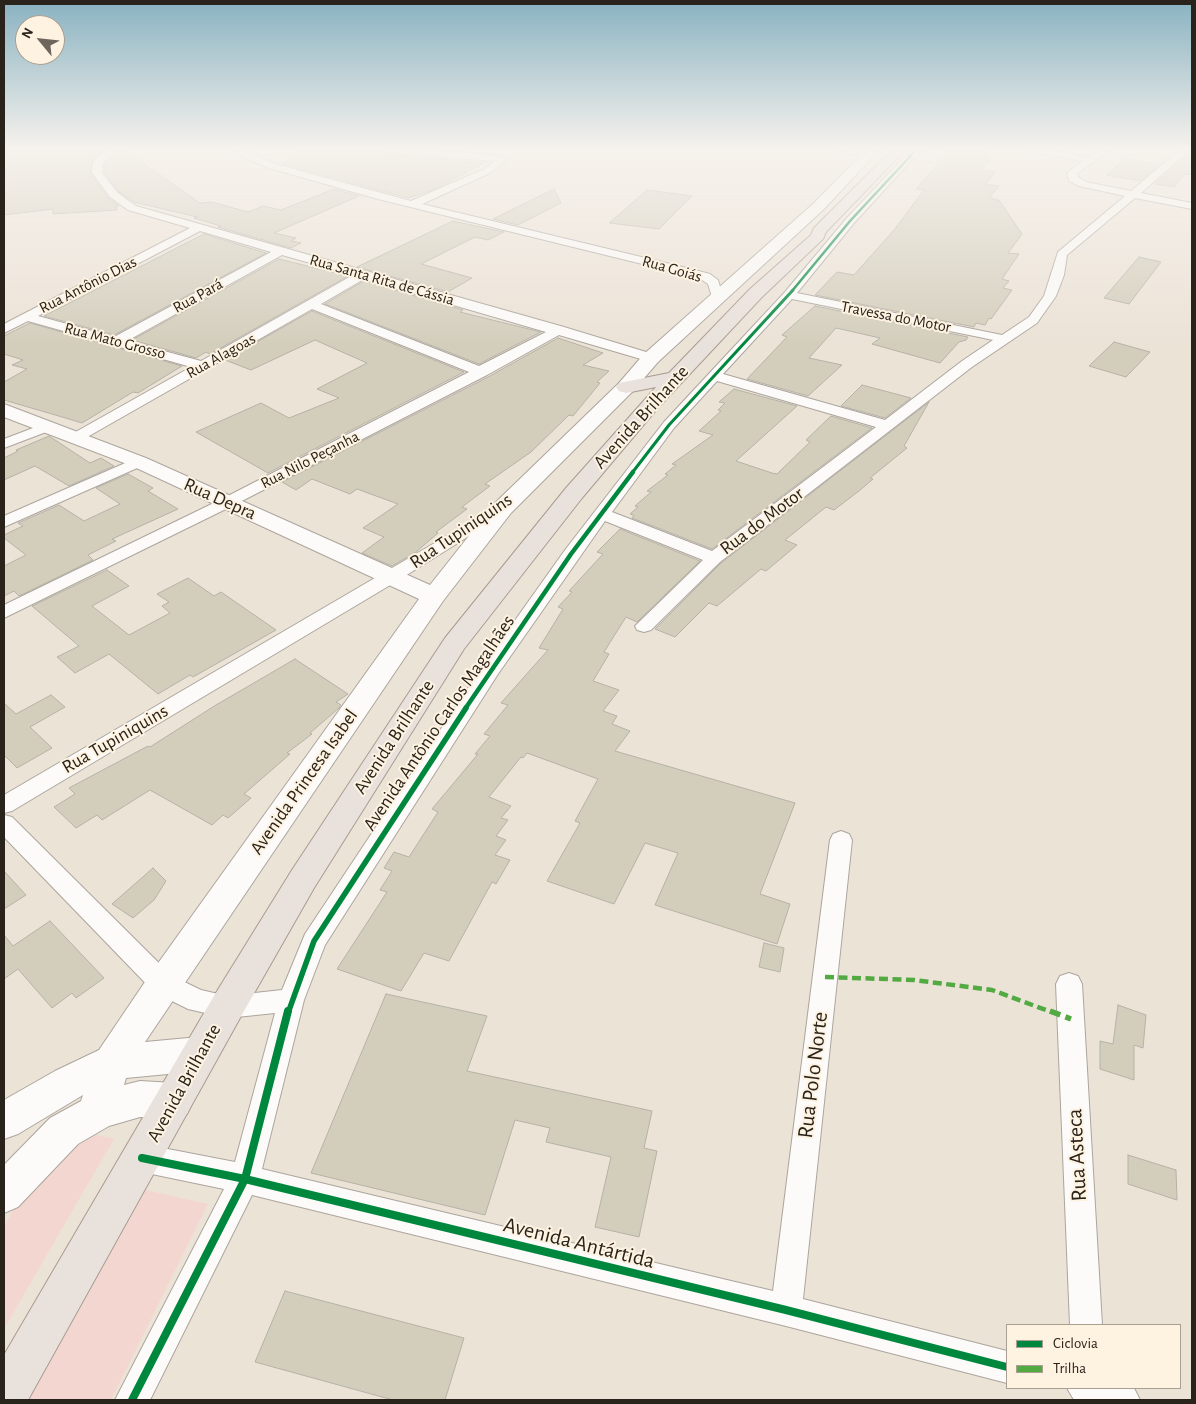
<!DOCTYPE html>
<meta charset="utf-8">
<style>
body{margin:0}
#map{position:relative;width:1196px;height:1404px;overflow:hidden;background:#ece3d7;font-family:"Alegreya Sans",sans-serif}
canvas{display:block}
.frame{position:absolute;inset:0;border:5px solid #29231b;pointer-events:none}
.legend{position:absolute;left:1006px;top:1324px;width:175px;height:65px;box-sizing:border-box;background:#fef2e1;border:1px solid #a99f92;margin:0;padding:6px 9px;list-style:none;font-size:15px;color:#29231b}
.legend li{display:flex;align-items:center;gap:10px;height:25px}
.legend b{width:25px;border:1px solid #a99f92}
.north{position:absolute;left:15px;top:15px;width:50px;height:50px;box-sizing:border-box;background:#fef2e1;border:1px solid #a99f92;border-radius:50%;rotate:298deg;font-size:14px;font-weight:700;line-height:20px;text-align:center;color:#29231b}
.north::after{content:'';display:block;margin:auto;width:18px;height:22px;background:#6d665d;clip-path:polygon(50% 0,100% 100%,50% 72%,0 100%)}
</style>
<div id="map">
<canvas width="1196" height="1404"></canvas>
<div class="frame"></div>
<ul class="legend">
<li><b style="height:6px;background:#00873e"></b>Ciclovia</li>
<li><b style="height:6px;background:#53aa43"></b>Trilha</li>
</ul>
<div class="north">N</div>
</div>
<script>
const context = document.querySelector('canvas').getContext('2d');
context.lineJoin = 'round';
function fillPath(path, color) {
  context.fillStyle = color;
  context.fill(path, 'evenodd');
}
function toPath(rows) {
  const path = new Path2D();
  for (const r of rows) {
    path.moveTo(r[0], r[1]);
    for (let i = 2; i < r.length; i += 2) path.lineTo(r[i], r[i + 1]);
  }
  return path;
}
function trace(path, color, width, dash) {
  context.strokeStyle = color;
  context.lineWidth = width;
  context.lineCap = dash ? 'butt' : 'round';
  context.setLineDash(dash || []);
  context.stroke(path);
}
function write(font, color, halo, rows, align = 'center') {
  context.font = font + ' "Alegreya Sans",sans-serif';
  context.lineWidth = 4;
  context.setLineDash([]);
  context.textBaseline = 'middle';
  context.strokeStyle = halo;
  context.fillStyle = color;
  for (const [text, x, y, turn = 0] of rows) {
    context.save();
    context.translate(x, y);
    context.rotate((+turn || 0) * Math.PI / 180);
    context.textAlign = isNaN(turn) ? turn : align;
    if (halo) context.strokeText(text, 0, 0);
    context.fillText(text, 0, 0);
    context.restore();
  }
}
fillPath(toPath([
 [97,1135,114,1139,4,1329,4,1226,20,1199,72,1139],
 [146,1190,208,1204,111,1400,29,1400]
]), '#f4d6d1');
const building = toPath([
 [6,149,104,149,92,161,90,173,108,198,119,206,116,206,117,210,53,214,53,209,4,215,4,158,6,149],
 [118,149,123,149,200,203,212,202,248,212,263,206,281,210,334,189,359,196,274,233,296,238,291,241,301,243,291,248,218,227,221,226,194,218,197,217,134,202,119,192,104,172,105,164,118,149],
 [303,149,375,149,382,154,484,163,435,189,409,198,283,164,303,149],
 [951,149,983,150,989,160,981,170,995,172,986,184,999,186,989,198,999,200,1022,234,1008,253,1019,254,1002,279,1009,281,1003,288,1012,290,991,319,989,318,985,325,976,323,974,327,815,295,837,272,854,275,894,230,924,190,916,189,951,149],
 [1192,150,1192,175,1185,174,1174,187,1155,184,1192,150],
 [1125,158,1159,165,1140,181,1106,175,1125,158],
 [554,189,561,203,518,225,493,219,554,189],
 [647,190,692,196,659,229,609,223,647,190],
 [453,221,504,232,488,240,475,237,421,264,472,278,448,292,357,267,453,221],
 [204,234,266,253,114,335,44,316,204,234],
 [1139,257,1161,262,1129,304,1104,298,1139,257],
 [279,259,348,276,210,354,206,352,196,358,132,340,279,259],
 [364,281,463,310,460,312,541,332,479,364,325,304,364,281],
 [815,306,968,337,966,340,959,342,940,363,872,344,880,338,836,328,809,358,842,365,808,396,747,379,787,337,782,335,815,306],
 [312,311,464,372,268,473,196,432,261,403,289,418,339,398,317,389,367,363,315,340,251,370,225,360,312,311],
 [30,323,182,366,138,393,133,392,82,423,52,414,4,400,4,382,27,369,12,365,23,360,4,354,4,336,30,323],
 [558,338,603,353,583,365,609,371,597,382,600,383,573,416,569,415,531,452,485,484,490,486,462,507,467,509,436,532,438,533,416,552,392,566,362,553,384,537,363,528,398,504,357,489,350,494,312,479,296,490,282,482,488,377,558,338],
 [1114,342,1150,352,1126,377,1089,366,1114,342],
 [862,385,911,398,885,418,841,406,862,385],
 [734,389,797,406,736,461,772,473,777,474,810,442,806,440,831,416,872,428,712,549,632,518,634,515,630,514,638,507,635,506,651,492,647,491,668,475,665,474,676,465,672,464,713,435,699,431,721,411,718,410,725,403,719,402,734,389],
 [929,402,904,446,907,448,870,478,873,479,859,491,834,510,826,507,785,540,797,545,766,571,761,569,717,606,709,603,675,637,655,629,721,563,929,402],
 [49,436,90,463,101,458,114,466,69,486,35,466,4,480,4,458,18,451,16,450,49,436],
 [128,474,153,488,148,491,178,509,112,539,116,541,88,555,93,560,19,596,14,591,4,596,4,566,26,555,4,538,4,535,23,526,18,523,59,505,84,521,120,504,96,488,128,474],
 [620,529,700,561,637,622,626,617,604,652,609,654,593,681,619,690,603,711,617,716,612,724,630,731,615,751,795,803,760,894,790,904,777,944,655,905,678,853,645,843,614,904,547,881,580,823,575,821,598,779,527,753,523,758,521,757,489,797,511,806,501,818,508,820,496,836,506,840,495,855,510,860,496,884,492,882,449,961,424,953,401,991,337,969,387,892,380,890,392,871,384,868,394,852,409,857,438,812,432,809,478,754,475,754,490,736,484,734,508,705,501,703,548,650,539,648,563,609,558,607,572,592,569,591,603,554,597,552,620,529],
 [107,570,129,586,92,606,129,635,170,613,162,606,169,602,157,594,188,578,214,596,221,592,276,630,193,677,190,675,158,694,109,654,75,673,57,657,79,646,32,606,107,570],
 [295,659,348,694,336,702,341,705,339,708,310,733,312,734,287,753,290,754,244,794,251,798,228,818,223,815,212,825,150,790,102,820,97,815,76,828,54,807,75,794,69,788,148,746,150,747,216,705,295,659],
 [51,695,65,707,30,727,52,748,17,768,4,755,4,703,16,714,51,695],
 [153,868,166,881,154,900,133,918,112,904,153,868],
 [4,871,26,895,4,909,4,871],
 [50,921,104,978,76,998,72,993,52,1008,18,969,4,979,4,935,13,946,50,921],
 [764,943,784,948,780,972,759,967,764,943],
 [386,994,487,1016,467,1071,652,1111,644,1148,657,1151,639,1237,595,1227,611,1157,546,1142,550,1128,515,1120,485,1215,311,1173,386,994],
 [1118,1005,1146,1015,1143,1048,1134,1045,1134,1080,1100,1069,1100,1041,1113,1044,1118,1005],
 [1128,1155,1176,1170,1177,1200,1128,1184,1128,1155],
 [285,1291,464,1338,445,1400,393,1400,255,1362,285,1291]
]);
fillPath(building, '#d3cebc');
trace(building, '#b5b1a7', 1);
const street = toPath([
 [106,149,116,149,103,163,102,173,118,193,136,206,564,327,656,355,658,358,651,362,559,335,487,375,234,505,4,618,4,605,222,499,469,372,312,309,82,440,72,440,70,437,72,434,191,367,28,321,4,333,4,324,190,228,128,210,110,197,92,173,93,162,106,149],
 [200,231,271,252,114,337,38,316,200,231],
 [282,255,353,275,201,361,127,341,282,255],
 [364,279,546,332,479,366,321,304,364,279],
 [235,149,245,149,251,154,275,164,411,201,484,169,495,161,382,152,377,149,419,149,496,155,507,160,490,173,422,204,691,269,710,274,718,280,723,297,721,300,713,300,708,284,702,280,683,274,378,199,269,168,245,158,235,149],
 [838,149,862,149,876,153,871,156,843,152,838,149],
 [912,149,922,149,854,223,797,293,1002,335,1029,317,1044,296,1058,252,1125,196,1079,186,1069,181,1067,173,1082,161,1034,152,1029,149,1047,149,1089,157,1100,149,1111,149,1077,174,1078,177,1086,182,1131,191,1181,149,1191,149,1141,193,1192,203,1192,209,1135,198,1067,255,1064,275,1056,296,1037,323,972,367,720,562,651,630,644,632,637,630,635,626,703,560,605,521,498,674,325,945,304,1000,262,1169,773,1291,830,840,833,834,841,831,849,834,852,840,803,1299,1007,1351,1007,1383,786,1326,252,1195,150,1400,115,1400,224,1189,142,1172,132,1168,128,1158,132,1148,142,1144,235,1162,275,1013,227,1018,188,1009,154,992,4,837,4,815,12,817,172,976,201,990,227,996,282,990,305,934,484,664,565,550,664,422,785,292,846,219,912,149],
 [792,299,979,337,993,340,962,361,885,420,723,374,792,299],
 [717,381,876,427,712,551,612,512,674,428,717,381],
 [49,422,56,426,54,429,4,448,4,439,49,422],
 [139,457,144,459,147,462,144,465,4,527,4,516,139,457],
 [503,503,511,508,509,511,397,581,12,811,4,813,4,795,503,503],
 [1069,973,1078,976,1082,984,1102,1325,1070,1325,1056,984,1060,976,1069,973],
 [1067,1388,1134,1388,1140,1400,1074,1400,1067,1388]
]);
const secondary = toPath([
 [867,149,880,149,824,209,658,362,633,391,511,513,443,601,145,1042,199,1037,212,1042,217,1054,212,1066,199,1071,126,1078,124,1085,140,1081,174,1083,187,1088,193,1101,187,1114,174,1119,140,1117,109,1126,78,1144,18,1207,4,1213,4,1165,50,1118,81,1101,83,1095,18,1134,4,1139,4,1100,55,1071,99,1050,151,973,419,599,132,466,4,417,4,404,146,458,430,585,495,503,619,383,644,354,814,203,867,149]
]);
const primary = toPath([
 [893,149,906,149,826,232,823,239,762,297,657,409,582,498,464,649,314,888,240,1018,28,1400,4,1400,4,1355,214,996,292,870,445,638,566,488,656,387,626,393,619,391,616,387,619,383,669,373,750,289,811,235,814,228,893,149]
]);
trace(street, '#aca59d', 2);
trace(secondary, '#aca59d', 2);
trace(primary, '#a99b90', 2);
fillPath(street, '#fcfbf9');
fillPath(secondary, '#fcfbf9');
fillPath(primary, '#e9e1dc');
trace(toPath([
 [825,977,914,980,992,990,1054,1013]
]), '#53aa43', 4.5, [9, 4.5]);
trace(toPath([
 [1050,1011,1071,1019]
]), '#53aa43', 5.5, [11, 5.5]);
trace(toPath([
 [792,291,850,221,917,149]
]), '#00873e', 2.5);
trace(toPath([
 [632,473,669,425,793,290]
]), '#00873e', 3);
trace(toPath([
 [465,709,571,554,633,472]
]), '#00873e', 4.5);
trace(toPath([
 [288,1013,314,941,466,708]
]), '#00873e', 5.5);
trace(toPath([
 [142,1158,245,1179,786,1310,1007,1367],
 [132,1400,245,1179,288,1011]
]), '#00873e', 8);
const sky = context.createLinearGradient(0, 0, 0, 345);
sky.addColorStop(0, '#89b2c1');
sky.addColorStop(0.43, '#f6f2ed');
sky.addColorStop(1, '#f6f2ed00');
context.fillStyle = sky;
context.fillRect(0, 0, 1196, 345);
write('16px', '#29231b', '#fef2e1', [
 ["Rua Goiás",672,269,16],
 ["Rua Santa Rita de Cássia",382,280,16],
 ["Rua Antônio Dias",88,285,-27],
 ["Rua Pará",198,296,-29],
 ["Travessa do Motor",896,317,11],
 ["Rua Mato Grosso",115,341,15],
 ["Rua Alagoas",221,356,-29],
 ["Rua Nilo Peçanha",310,460,-27]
]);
write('19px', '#29231b', '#fef2e1', [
 ["Avenida Brilhante",641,417,-48],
 ["Rua Depra",220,499,24],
 ["Rua do Motor",762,521,-37],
 ["Rua Tupiniquins",461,531,-34],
 ["Avenida Antônio Carlos Magalhães",439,723,-56],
 ["Avenida Brilhante",394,737,-57],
 ["Rua Tupiniquins",115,739,-30],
 ["Avenida Princesa Isabel",304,782,-55],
 ["Avenida Brilhante",184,1083,-61]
]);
write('22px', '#29231b', '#fef2e1', [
 ["Rua Polo Norte",813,1075,-83],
 ["Rua Asteca",1077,1155,-93],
 ["Avenida Antártida",579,1243,14]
]);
</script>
